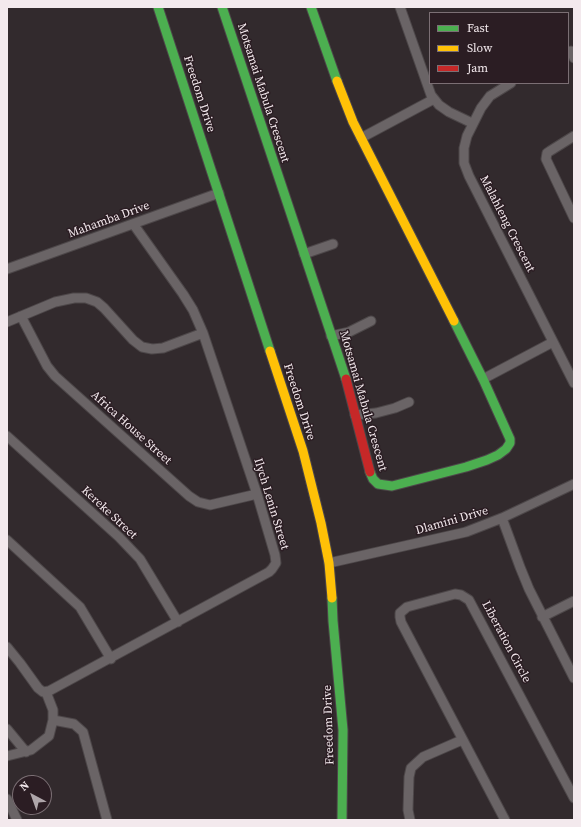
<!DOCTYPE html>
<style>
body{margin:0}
#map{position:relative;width:581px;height:827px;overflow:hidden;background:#322a2d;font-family:"Source Serif 4",serif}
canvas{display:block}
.frame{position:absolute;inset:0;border:8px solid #f3e9ed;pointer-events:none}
.legend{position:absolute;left:429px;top:12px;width:140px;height:72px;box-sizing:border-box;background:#2b1d23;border:1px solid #7b6f74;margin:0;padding:5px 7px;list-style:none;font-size:12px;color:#f3e9ed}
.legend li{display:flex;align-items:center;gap:8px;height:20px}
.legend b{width:20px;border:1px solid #7b6f74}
.north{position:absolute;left:12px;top:775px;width:40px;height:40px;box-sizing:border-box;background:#2b1d23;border:1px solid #7b6f74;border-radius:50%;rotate:319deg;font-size:11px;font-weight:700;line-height:16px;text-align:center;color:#f3e9ed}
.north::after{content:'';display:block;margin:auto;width:14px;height:18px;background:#afa6aa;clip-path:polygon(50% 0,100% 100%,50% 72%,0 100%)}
</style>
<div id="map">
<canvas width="581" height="827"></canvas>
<div class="frame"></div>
<ul class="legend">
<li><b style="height:5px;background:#4caf50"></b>Fast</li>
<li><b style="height:5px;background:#ffc107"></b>Slow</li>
<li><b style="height:5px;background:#c62828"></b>Jam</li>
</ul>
<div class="north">N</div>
</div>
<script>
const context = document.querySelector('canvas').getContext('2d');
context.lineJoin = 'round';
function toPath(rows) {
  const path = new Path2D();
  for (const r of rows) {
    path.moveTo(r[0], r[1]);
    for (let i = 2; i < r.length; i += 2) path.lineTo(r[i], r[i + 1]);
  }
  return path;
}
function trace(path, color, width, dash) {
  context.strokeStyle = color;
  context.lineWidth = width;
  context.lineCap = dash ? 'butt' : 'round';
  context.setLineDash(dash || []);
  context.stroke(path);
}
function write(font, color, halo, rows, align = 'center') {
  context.font = font + ' "Source Serif 4",serif';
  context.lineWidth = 3;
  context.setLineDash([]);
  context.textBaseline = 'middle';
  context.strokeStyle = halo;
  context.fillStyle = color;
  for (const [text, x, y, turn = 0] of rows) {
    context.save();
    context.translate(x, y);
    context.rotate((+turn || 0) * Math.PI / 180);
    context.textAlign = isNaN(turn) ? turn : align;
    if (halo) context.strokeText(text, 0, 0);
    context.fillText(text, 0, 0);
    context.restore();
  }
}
const street = toPath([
 [400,7,431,95,439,105,449,112,472,123],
 [571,51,574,58],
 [511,83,490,96,481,108,467,136,464,148,464,163,469,176,574,383],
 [574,136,550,151,547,153,546,159,574,218],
 [361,138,434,99],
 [304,254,333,244],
 [7,269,219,193],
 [21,316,47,366,55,376,189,496,198,502,210,505,257,494],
 [7,322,55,302,74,298,86,298,97,302,104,308,133,340,142,347,152,349,163,348,203,333],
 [331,336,349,332,371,321],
 [483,379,553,342],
 [355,415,376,413,395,408,409,402],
 [7,436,119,537,140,559,178,622],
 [502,518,520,567,529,589,574,678],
 [7,540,80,607,111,659],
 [329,563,466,532,502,518,574,484],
 [542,617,574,601],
 [7,647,20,663,38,688,43,692,49,691,269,572,272,569,276,563,275,555,257,494,203,333,193,310,183,294,134,225],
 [53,720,74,724,83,732,107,820],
 [7,729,26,752],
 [7,756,31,750,49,736,53,720,53,710,46,692],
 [7,799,17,820],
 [410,820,408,810,409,777,411,768,423,757,462,740],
 [505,820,401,622,400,617,400,613,407,607,455,594,461,595,469,600,574,798]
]);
const fast = toPath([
 [158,7,270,351],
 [222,7,346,379],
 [311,7,337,81],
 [370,472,373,479,378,484,392,486,466,467,487,460,498,455,506,449,510,443,510,439,483,379,454,321],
 [332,598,333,621,343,730,342,820]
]);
const slow = toPath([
 [337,81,353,122,454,321],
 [270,351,303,451,321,523,329,563,332,598]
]);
const jam = toPath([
 [346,379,370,472]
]);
trace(street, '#4d4749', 11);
trace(fast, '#4d4749', 11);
trace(slow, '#4d4749', 11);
trace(jam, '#4d4749', 11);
trace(street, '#6a6466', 9);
trace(fast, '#4caf50', 9);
trace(slow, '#ffc107', 9);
trace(jam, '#c62828', 9);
write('12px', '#f3e9ed', '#2b1d23', [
 ["Motsamai Mabula Crescent",263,93,72],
 ["Freedom Drive",199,94,72],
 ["Mahamba Drive",109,220,-20],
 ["Malahleng Crescent",507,224,63],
 ["Motsamai Mabula Crescent",363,401,74],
 ["Freedom Drive",299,402,72],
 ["Africa House Street",131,428,42],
 ["Ilych Lenin Street",271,504,73],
 ["Kereke Street",109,513,43],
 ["Dlamini Drive",452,521,-16],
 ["Liberation Circle",506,642,62],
 ["Freedom Drive",329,725,-92]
]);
</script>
